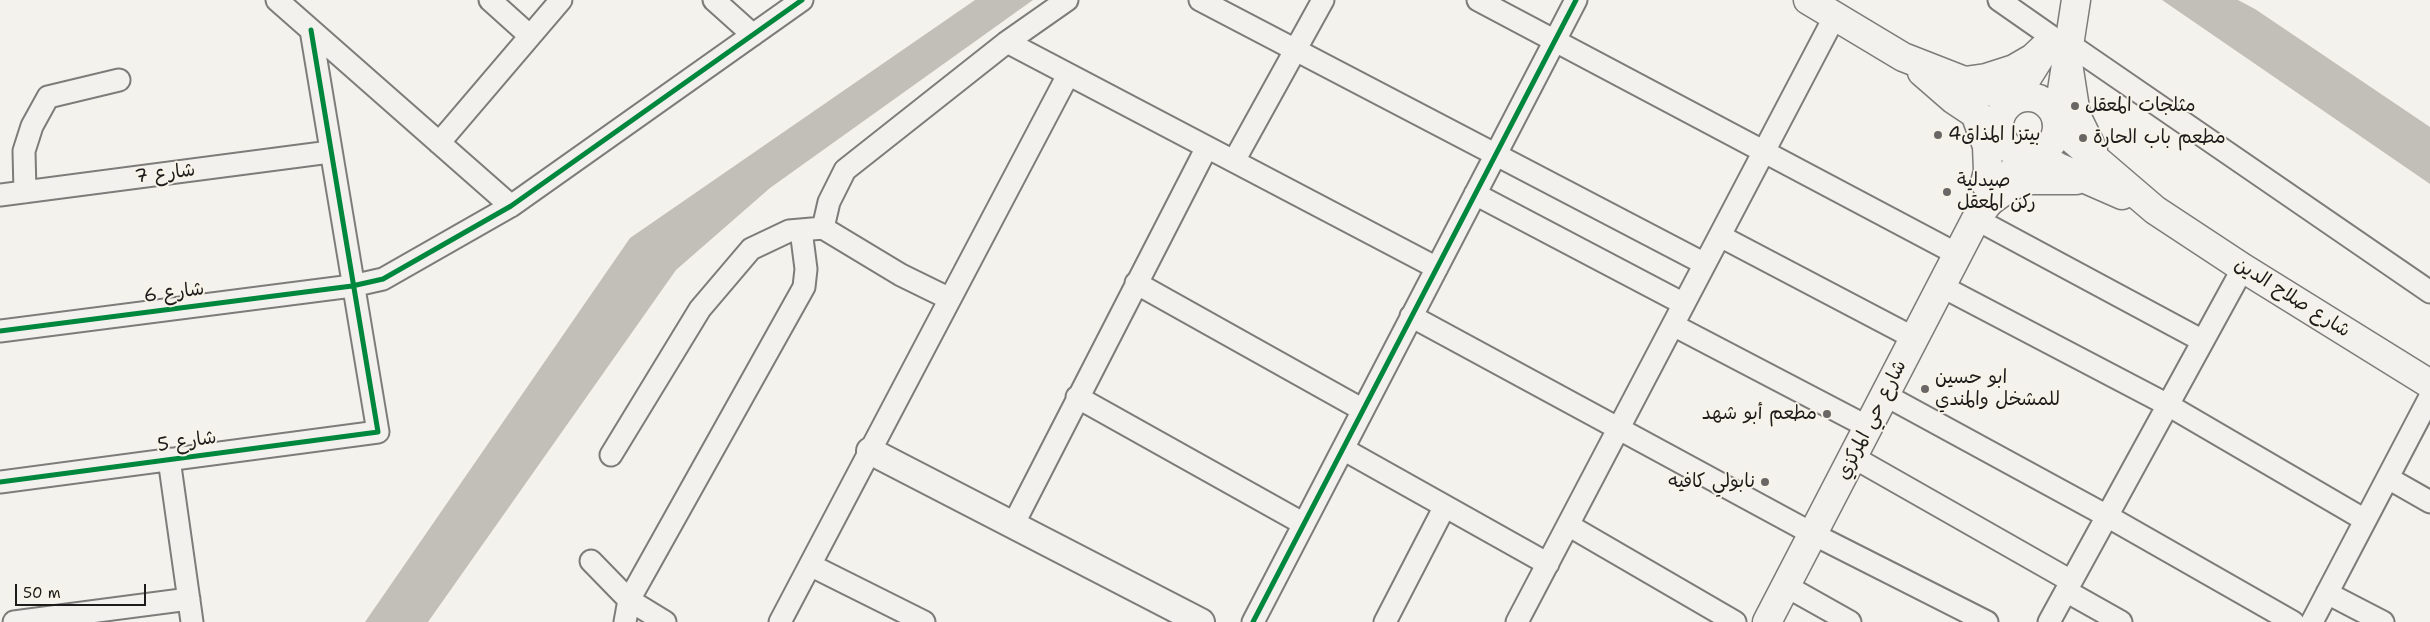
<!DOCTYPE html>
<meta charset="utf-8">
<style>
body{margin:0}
#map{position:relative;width:2430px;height:622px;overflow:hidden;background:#f4f2ec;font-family:"Shantell Sans",sans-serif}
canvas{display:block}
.scale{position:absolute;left:15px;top:584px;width:131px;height:22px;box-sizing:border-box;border:2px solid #1c1c1c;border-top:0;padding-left:6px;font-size:15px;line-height:18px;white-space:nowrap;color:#1c1c1c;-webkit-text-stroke:4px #f7f3e8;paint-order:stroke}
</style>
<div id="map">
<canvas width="2430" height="622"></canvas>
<div class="scale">50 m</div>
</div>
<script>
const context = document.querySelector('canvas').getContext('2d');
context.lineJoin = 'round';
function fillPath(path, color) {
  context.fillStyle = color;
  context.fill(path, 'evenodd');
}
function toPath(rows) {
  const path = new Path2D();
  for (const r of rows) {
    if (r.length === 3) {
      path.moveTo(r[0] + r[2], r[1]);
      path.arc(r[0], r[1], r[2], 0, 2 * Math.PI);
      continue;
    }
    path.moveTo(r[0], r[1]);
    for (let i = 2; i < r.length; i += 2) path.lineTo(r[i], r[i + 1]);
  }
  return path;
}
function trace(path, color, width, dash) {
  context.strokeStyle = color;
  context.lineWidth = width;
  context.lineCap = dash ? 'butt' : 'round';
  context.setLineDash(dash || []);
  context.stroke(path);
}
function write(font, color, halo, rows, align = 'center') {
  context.font = font + ' "Shantell Sans","Playpen Sans Arabic",sans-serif';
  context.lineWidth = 4;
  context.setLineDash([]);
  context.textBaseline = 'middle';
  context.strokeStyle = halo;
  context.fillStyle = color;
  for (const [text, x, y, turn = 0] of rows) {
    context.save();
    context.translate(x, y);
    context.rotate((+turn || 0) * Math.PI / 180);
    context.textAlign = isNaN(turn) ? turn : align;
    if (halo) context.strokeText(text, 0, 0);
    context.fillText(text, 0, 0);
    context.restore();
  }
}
fillPath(toPath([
 [975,0,1033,0,770,188,676,270,428,622,365,622,630,238],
 [2162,0,2238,0,2255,9,2430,127,2430,184]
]), '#c2bfb8');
const minor = toPath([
 [277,0,511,206],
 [490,0,530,36],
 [714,0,753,35],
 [1200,0,1705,264],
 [1478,0,1957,254],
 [1999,0,2052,37],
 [1007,42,1437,268],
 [2069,44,2430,292],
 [439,143,561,0],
 [1234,161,1323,0],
 [25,192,24,151,32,126,48,97,119,80],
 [1475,194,1684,304],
 [0,195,330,152],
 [1976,219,2203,341],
 [823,228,901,275,950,299],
 [1720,236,1914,338],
 [1136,283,1363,410],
 [1941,286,2168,405,2365,520],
 [1411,316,1813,534,1987,622],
 [1673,325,1868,427],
 [0,331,352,286,383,279,511,206,802,0],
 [1885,395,2107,516,2293,622],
 [1077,397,1304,524],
 [1343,449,1548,564],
 [611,455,700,309,751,249,789,231,823,228,829,202,845,170,1007,42,1067,0],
 [1853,457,2071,581],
 [169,459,192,622],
 [2388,478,2430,502],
 [0,482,378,432,311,30],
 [1013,525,1207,147],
 [1568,525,1735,622],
 [591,561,629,600,665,622],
 [810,565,924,622],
 [1786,586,1850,622],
 [2066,591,2121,622],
 [2327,593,2383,622],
 [14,622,189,599],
 [625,622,629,600,804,287,806,269,801,230],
 [780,622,1068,75],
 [1253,622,1576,0],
 [1385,622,1445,506],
 [1517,622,1835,16],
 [2049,622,2243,268],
 [2312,622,2430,397]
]);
const tertiary = toPath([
 [870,451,1201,622]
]);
const secondary = toPath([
 [2013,100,2047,46],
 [2057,123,2076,0],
 [1767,622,1976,219,2025,155]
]);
const primary = toPath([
 [1808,0,1903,57,2013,100],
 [2067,57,2076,115,2093,150],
 [1922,72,1953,99,1998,129],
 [1965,81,1986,78,2014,69,2033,58,2050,42],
 [2028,126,29],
 [1977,119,1987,146,1988,171,1985,183],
 [2057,126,2155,210,2243,268,2430,384],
 [2033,154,2058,167,2122,195],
 [1989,202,2011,186,2029,180,2076,180]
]);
trace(minor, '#7d7c7a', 25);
trace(tertiary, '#7d7c7a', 30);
trace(secondary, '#7d7c7a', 31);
trace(primary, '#7d7c7a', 31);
trace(minor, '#f2f1ed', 21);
trace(tertiary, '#f2f1ed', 26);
trace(secondary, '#f2f1ed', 28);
trace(primary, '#f2f1ed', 28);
trace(toPath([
 [0,331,352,286,383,279,511,206,802,0],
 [0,482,378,432,311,30],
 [1253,622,1576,0]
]), '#00873e', 5);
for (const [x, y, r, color] of [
 [2075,106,5,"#686765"],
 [1938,135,5,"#686765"],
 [2083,138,5,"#686765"],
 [1947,192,5,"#686765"],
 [1925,389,5,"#686765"],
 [1827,414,5,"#686765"],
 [1765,482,5,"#686765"]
]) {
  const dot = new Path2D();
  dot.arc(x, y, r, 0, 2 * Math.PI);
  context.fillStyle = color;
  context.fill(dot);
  trace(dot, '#f7f3e8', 2);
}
write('19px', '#1c1c1c', '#f7f3e8', [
 ["مثلجات المعقل",2085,106],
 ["بيتزا المذاق4",1948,135],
 ["مطعم باب الحارة",2093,138],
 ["صيدلية",1957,181],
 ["ركن المعقل",1957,203],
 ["ابو حسين",1935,378],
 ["للمشخل والمندي",1935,400],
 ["مطعم أبو شهد",1817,414,"right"],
 ["نابولي كافيه",1755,482,"right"]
], 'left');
write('19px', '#1c1c1c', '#f7f3e8', [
 ["شارع 7",165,174,-7],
 ["شارع 6",174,293,-7],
 ["شارع صلاح الدين",2292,298,32],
 ["شارع حي المركزي",1872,420,-63],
 ["شارع 5",187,442,-8]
]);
</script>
